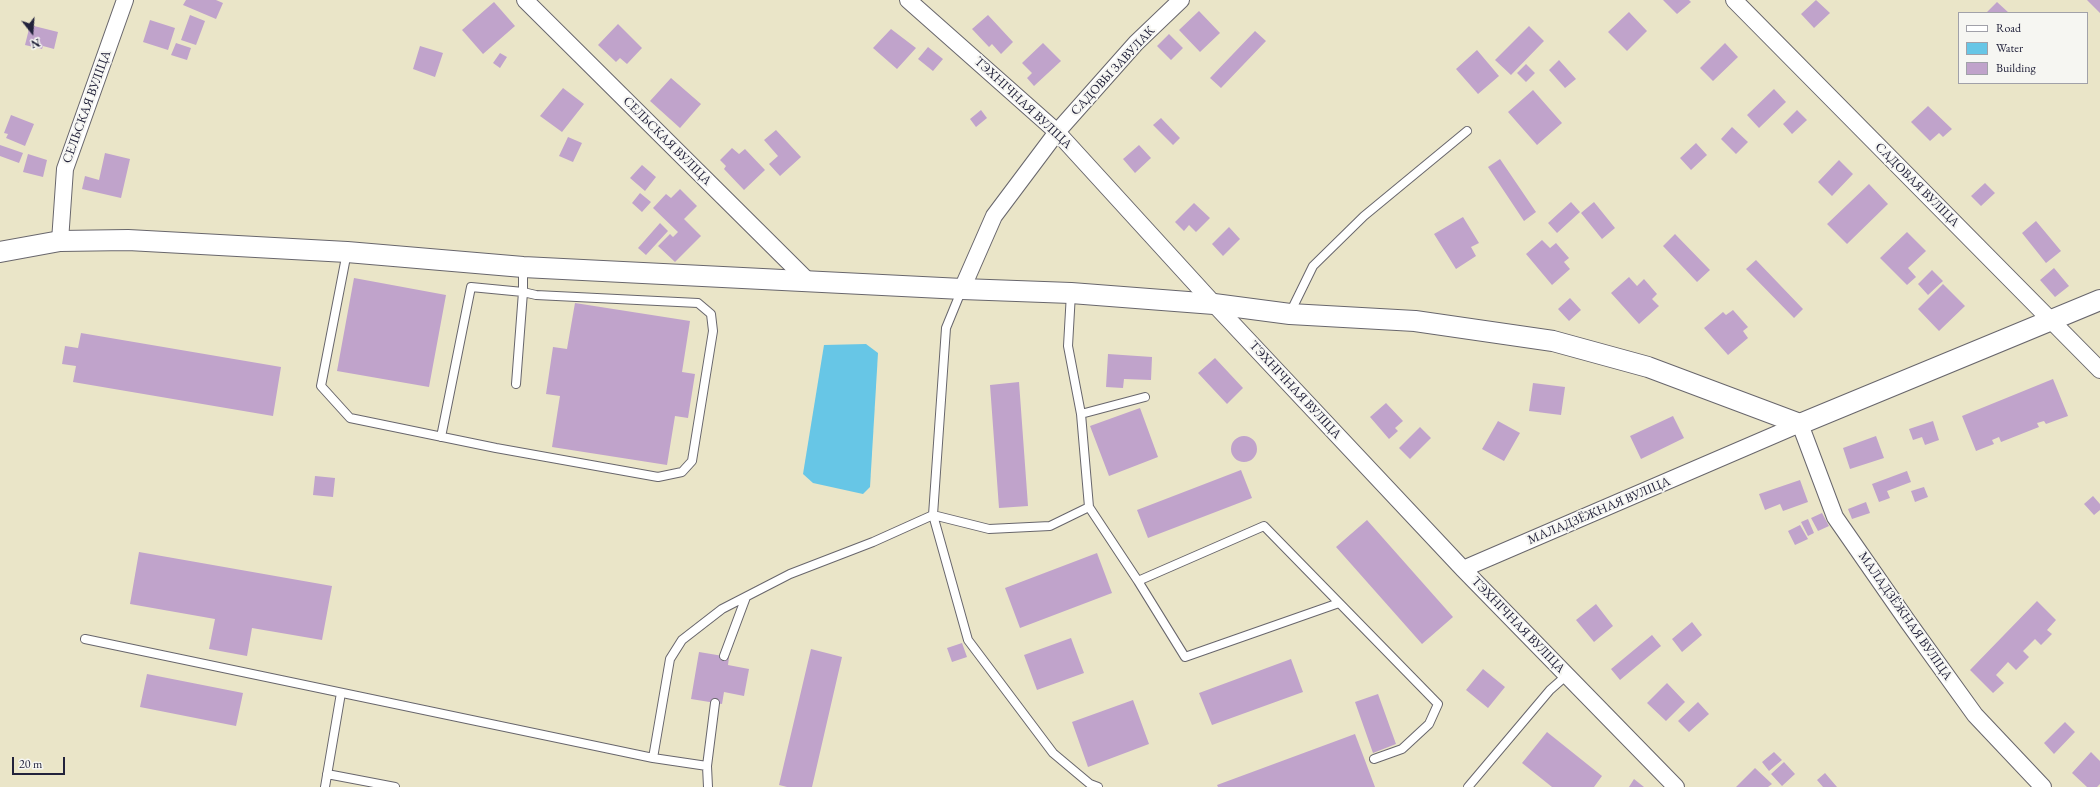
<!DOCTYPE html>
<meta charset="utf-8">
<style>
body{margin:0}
#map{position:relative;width:2100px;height:787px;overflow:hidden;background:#eae5c8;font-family:"EB Garamond",serif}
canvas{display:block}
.legend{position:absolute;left:1958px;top:12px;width:130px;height:72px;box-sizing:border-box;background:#f6f6f2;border:1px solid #a1a1a9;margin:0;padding:5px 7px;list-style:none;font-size:12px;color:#22223b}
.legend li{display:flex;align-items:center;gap:8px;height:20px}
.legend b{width:20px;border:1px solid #a1a1a9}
.north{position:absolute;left:12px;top:12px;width:40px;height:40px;-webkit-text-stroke:3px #f6f6f2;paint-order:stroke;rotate:163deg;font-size:11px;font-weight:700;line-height:16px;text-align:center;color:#22223b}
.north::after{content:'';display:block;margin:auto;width:14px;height:18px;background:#22223b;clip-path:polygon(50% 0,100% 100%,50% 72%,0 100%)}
.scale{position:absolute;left:12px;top:757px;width:53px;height:18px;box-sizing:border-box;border:2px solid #22223b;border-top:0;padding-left:5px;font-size:12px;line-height:14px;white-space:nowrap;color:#22223b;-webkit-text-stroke:3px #f6f6f2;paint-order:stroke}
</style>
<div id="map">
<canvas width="2100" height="787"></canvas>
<ul class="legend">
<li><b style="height:5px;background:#fff"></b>Road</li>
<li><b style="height:11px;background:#67c6e6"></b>Water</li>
<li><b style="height:11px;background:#c0a3cb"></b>Building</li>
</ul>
<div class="north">N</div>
<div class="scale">20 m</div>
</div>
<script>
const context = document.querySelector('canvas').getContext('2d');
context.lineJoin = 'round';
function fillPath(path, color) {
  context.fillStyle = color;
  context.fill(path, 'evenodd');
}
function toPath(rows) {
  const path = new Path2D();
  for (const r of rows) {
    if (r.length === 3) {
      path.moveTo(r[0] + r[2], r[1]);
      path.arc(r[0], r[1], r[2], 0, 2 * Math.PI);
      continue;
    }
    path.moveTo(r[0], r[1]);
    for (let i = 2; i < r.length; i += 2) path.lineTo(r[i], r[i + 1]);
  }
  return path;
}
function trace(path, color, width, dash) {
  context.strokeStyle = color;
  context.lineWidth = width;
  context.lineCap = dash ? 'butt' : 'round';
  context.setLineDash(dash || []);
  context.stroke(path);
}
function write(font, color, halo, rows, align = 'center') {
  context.font = font + ' "EB Garamond",serif';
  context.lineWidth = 4;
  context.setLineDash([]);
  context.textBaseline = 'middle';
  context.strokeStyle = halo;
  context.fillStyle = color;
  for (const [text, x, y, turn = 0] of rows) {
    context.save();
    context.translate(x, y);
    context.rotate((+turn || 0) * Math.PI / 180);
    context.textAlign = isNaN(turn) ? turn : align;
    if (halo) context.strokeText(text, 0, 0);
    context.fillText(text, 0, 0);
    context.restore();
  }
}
fillPath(toPath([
 [866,344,878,353,870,487,863,494,813,483,803,474,824,345]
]), '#67c6e6');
fillPath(toPath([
 [186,0,216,0,223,3,216,19,183,5],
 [1663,0,1689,0,1691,2,1677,14],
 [1816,0,1830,13,1814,28,1801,14],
 [2087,0,2100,0,2100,13],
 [494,2,515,26,483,54,462,30],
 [1997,2,2009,13,1986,13],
 [1199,11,1220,33,1200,52,1179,30],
 [1629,12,1647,31,1627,51,1608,32],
 [190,15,205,21,196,45,181,40],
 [988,15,1013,42,1001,54,992,44,989,47,972,29],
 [150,20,175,28,168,50,143,42],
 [618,24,642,48,627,64,620,58,616,62,598,45],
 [30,25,58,32,54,49,43,46,42,49,25,45],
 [1529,26,1544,41,1511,75,1495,60],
 [891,29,916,48,897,69,873,48],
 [1255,31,1266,41,1221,88,1210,78],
 [1169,34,1183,48,1171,60,1157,46],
 [176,43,191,48,187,60,171,55],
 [1043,43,1061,61,1034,86,1027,78,1032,73,1022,63],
 [1725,43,1738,57,1713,81,1700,68],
 [420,46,443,53,435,77,413,69],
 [928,47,943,59,933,71,918,59],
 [1477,50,1499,76,1478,94,1456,69],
 [500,53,507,57,500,68,493,63],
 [1559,60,1576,79,1565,88,1549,70],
 [1526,64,1535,73,1526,82,1517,73],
 [671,78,701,104,680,128,650,101],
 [563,88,584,104,562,132,540,116],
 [1774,89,1786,102,1759,128,1747,115],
 [1533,90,1562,123,1537,145,1508,112],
 [1928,106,1952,129,1943,137,1939,133,1930,141,1911,122],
 [981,110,987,118,976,127,970,119],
 [1797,110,1807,120,1792,134,1783,124],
 [11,115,34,124,25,146,6,138,8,134,4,133],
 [1161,118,1180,138,1173,145,1153,125],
 [1732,127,1748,142,1736,154,1721,139],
 [776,130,801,157,780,176,769,164,778,156,764,140],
 [568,137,582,143,573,162,559,156],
 [1696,143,1707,155,1691,170,1680,158],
 [0,145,23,153,19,163,0,156],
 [1139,145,1151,158,1135,173,1123,159],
 [732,148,739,154,745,149,765,170,744,190,724,169,726,166,720,160],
 [105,153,130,159,121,198,82,189,85,176,99,180],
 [28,154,47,160,43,177,23,172],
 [1500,159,1536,212,1524,221,1488,167],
 [1839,160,1853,174,1832,196,1818,182],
 [642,165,656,177,645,191,630,178],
 [1985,183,1995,193,1981,206,1971,196],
 [1869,184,1888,204,1847,244,1827,224],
 [680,189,697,206,684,219,701,236,675,262,658,246,670,234,673,237,678,232,653,208,666,194,671,198],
 [640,193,651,202,642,212,632,203],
 [1571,202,1580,212,1557,233,1548,223],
 [1594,202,1615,228,1602,239,1581,213],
 [1194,203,1210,218,1196,232,1189,225,1184,231,1175,222],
 [1463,217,1479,243,1471,247,1476,256,1456,269,1434,234],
 [2036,221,2061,251,2046,263,2022,233],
 [660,223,668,231,646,255,638,248],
 [1229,227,1240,239,1223,256,1212,244],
 [1907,232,1926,251,1908,268,1916,277,1907,285,1880,258],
 [1675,234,1710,270,1697,282,1663,246],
 [1542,240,1550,248,1556,243,1569,258,1564,262,1570,269,1552,285,1526,254],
 [1756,260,1803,309,1794,318,1746,269],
 [2054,268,2069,286,2055,297,2040,280],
 [1932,270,1943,281,1928,295,1918,284],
 [1629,277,1637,286,1644,279,1657,294,1652,299,1659,306,1639,324,1611,293],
 [354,278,446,295,429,387,337,371],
 [1943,284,1965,306,1939,331,1918,309],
 [1570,298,1581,310,1569,321,1558,309],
 [575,303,690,321,682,372,695,374,688,418,675,416,667,465,552,447,560,396,546,394,553,347,567,349],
 [1733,310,1748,327,1743,331,1748,338,1728,355,1704,328,1723,312,1726,315],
 [81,333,281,367,273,416,73,382,76,366,62,364,65,346,78,348],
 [1108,354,1152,357,1151,380,1124,379,1123,388,1106,387],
 [1215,358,1243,388,1227,404,1198,373],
 [2053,379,2068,416,2046,424,2044,421,2037,423,2039,427,2001,442,1999,437,1992,440,1994,444,1976,451,1962,416],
 [1019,382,1028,506,999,508,990,385],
 [1533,383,1565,387,1561,415,1529,411],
 [1386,403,1403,421,1395,428,1398,431,1389,439,1370,417],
 [1140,408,1158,457,1109,476,1090,426],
 [1673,416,1684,438,1641,459,1630,436],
 [1498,421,1520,433,1504,461,1482,449],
 [1933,421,1939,440,1925,445,1922,437,1913,440,1909,429],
 [1420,427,1431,438,1410,459,1399,448],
 [1876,436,1884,458,1850,469,1843,448],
 [1244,449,13],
 [1241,470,1252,498,1148,538,1137,510],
 [1907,471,1911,482,1887,491,1890,498,1879,502,1872,484],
 [315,476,335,478,333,497,313,495],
 [1800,480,1808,502,1783,511,1780,504,1765,510,1759,494],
 [1924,487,1928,497,1915,502,1911,491],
 [2093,496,2100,504,2100,510,2094,515,2084,504],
 [1866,502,1870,513,1852,519,1848,509],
 [1822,513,1829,526,1818,531,1811,518],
 [1808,519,1814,533,1808,536,1801,522],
 [1367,520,1453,617,1422,644,1336,547],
 [1800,525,1808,539,1795,545,1788,531],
 [139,552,332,586,322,640,252,628,247,656,209,649,215,619,130,604],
 [1097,553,1112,593,1020,628,1005,588],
 [2037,601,2056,620,2047,630,2052,634,2041,645,2035,639,2023,651,2029,657,2016,670,2008,662,1996,675,2004,683,1993,693,1970,670],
 [1596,604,1613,626,1594,642,1576,620],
 [1692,622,1702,635,1682,652,1672,639],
 [1652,635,1661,646,1620,680,1611,669],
 [1071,638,1084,673,1037,690,1024,655],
 [962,643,967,657,952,662,947,648],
 [811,649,842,657,812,787,787,787,779,785],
 [699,652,729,657,728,665,749,669,744,696,724,692,722,704,691,699],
 [1291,659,1303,692,1212,725,1199,693],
 [1483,669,1505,687,1488,708,1466,690],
 [147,674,243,693,236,726,140,707],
 [1667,683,1685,702,1666,721,1647,703],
 [1378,694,1396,744,1373,753,1355,702],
 [1133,700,1149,744,1088,767,1072,722],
 [1698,702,1709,714,1689,732,1678,721],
 [2065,722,2075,732,2054,754,2044,743],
 [1547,732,1602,776,1594,787,1552,787,1522,763],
 [1355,734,1375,787,1218,787,1217,785],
 [1774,752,1782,760,1769,771,1762,762],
 [2091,752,2100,761,2100,784,2097,787,2087,787,2072,773],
 [1784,762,1795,774,1782,786,1771,774],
 [1755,768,1772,784,1768,787,1736,787],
 [1825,773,1837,787,1823,787,1817,780],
 [1634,779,1644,787,1629,787]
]), '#c0a3cb');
const service = toPath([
 [347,252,321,386,350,418,496,448,658,477,682,472,692,461,713,331,711,314,698,303,536,295,523,292,523,268],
 [962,289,946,328,933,515,968,640,1053,753,1090,784,1098,787],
 [1071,293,1068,346,1081,414,1145,397],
 [1290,313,1313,266,1364,216,1467,131],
 [441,437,471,287,523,292,516,384],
 [1089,507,1138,581,1264,526,1438,704,1429,724,1402,749,1374,759],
 [1138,581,1185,657,1339,603],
 [85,639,653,758,670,659,682,640,722,609,790,574,873,542,933,515,989,529,1050,526,1089,507,1081,414],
 [724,656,746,597],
 [653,758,707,766,715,703],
 [707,766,708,787],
 [327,774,395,787],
 [325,787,341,693],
 [1468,787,1550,690,1567,675]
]);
const minor = toPath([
 [525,0,809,282],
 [908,0,1057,132,1214,304,1463,569,1676,787],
 [1734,0,2100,370],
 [60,241,65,169,125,0],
 [962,289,994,216,1057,132,1136,43,1181,0],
 [1463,569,1800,424,1835,517,1908,622,1975,715,2043,787]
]);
const tertiary = toPath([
 [0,252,60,241,128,240,347,252,523,267,962,289,1071,293,1214,304,1290,314,1415,321,1553,341,1648,367,1800,424,2100,300]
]);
trace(service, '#68666c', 10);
trace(minor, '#68666c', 18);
trace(tertiary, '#68666c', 22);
trace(service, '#fff', 8);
trace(minor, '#fff', 16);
trace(tertiary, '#fff', 20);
write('13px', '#22223b', '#f6f6f2', [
 ["САДОВЫ ЗАВУЛАК",1113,71,-47],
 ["ТЭХНІЧНАЯ ВУЛІЦА",1023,103,43],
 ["СЕЛЬСКАЯ ВУЛІЦА",87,107,-70],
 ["СЕЛЬСКАЯ ВУЛІЦА",667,141,45],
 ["САДОВАЯ ВУЛІЦА",1917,185,45],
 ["ТЭХНІЧНАЯ ВУЛІЦА",1295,390,47],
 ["МАЛАДЗЁЖНАЯ ВУЛІЦА",1599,511,-23],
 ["МАЛАДЗЁЖНАЯ ВУЛІЦА",1905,616,55],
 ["ТЭХНІЧНАЯ ВУЛІЦА",1518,625,46]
]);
</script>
